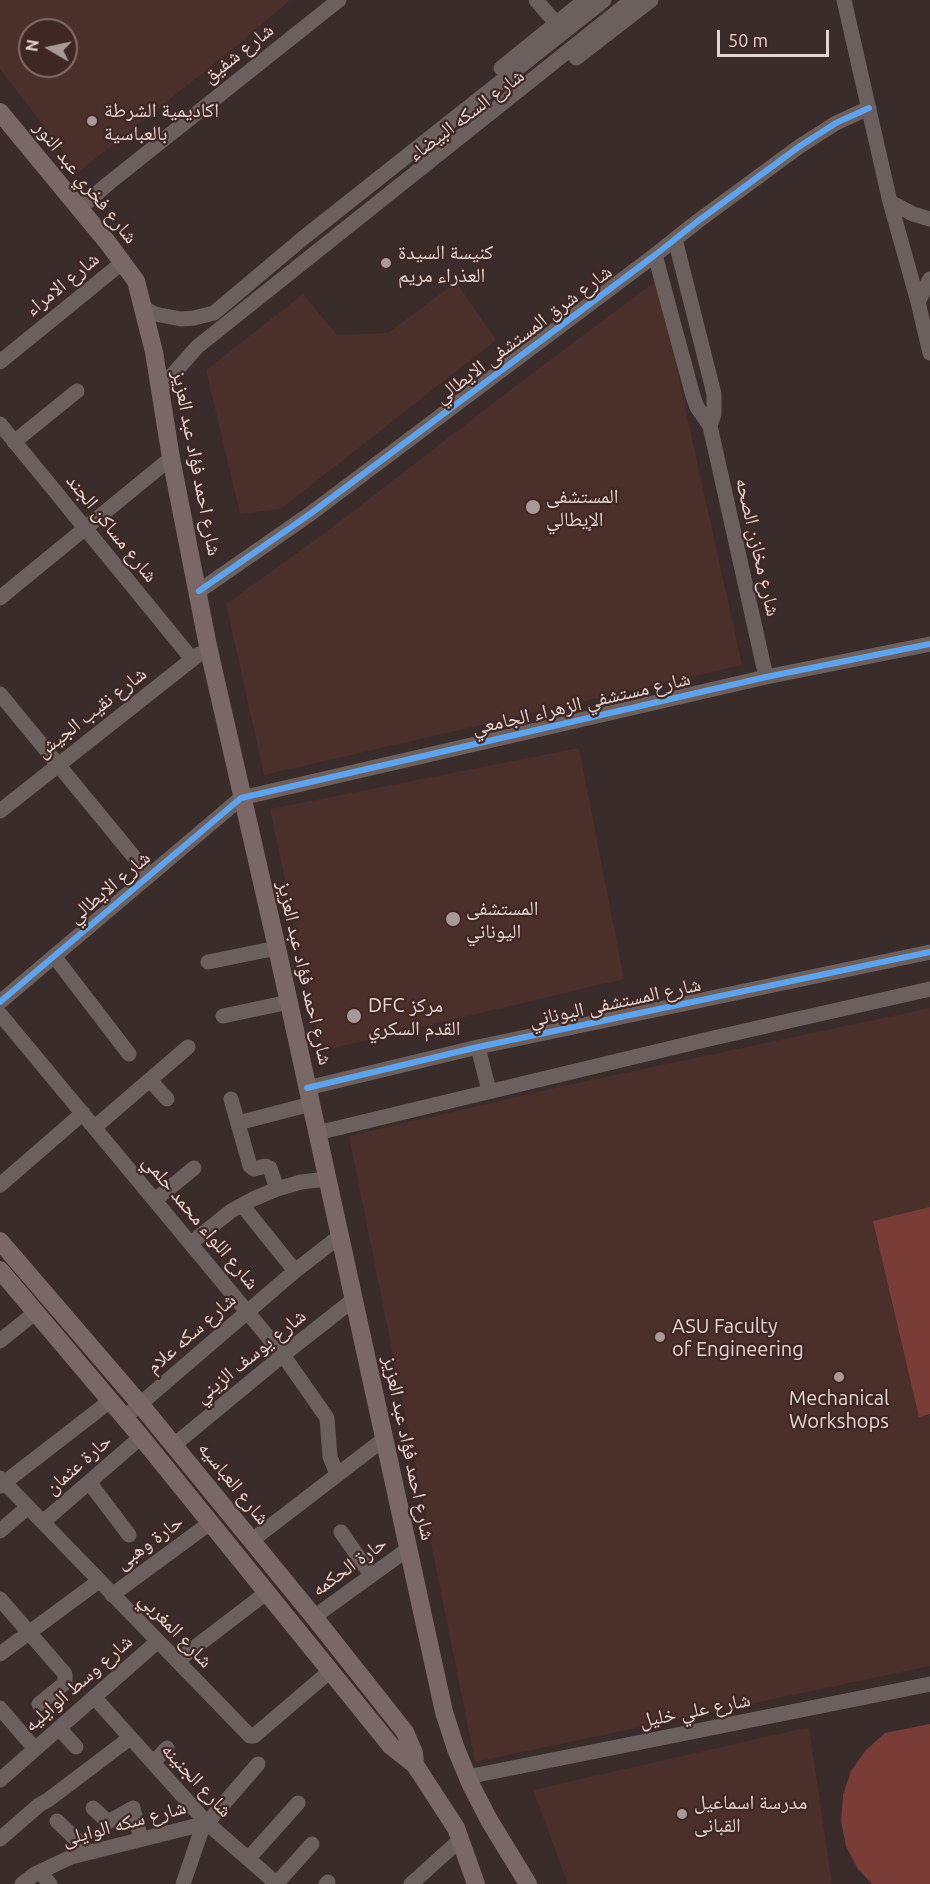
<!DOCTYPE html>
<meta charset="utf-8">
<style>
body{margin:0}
#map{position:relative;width:930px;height:1884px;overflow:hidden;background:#392c2a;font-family:Ubuntu,sans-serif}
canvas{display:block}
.north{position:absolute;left:18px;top:18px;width:60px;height:60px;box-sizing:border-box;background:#3f2724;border:2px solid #816d6a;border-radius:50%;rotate:279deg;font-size:16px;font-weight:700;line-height:24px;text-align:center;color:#e5d5d2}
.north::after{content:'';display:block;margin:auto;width:21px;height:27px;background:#a99a97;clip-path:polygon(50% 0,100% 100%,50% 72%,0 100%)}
.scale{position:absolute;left:717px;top:30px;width:112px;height:27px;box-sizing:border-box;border:3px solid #e5d5d2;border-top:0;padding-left:8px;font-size:18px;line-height:21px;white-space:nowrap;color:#e5d5d2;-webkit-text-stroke:4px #3f2724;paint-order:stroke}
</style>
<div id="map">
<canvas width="930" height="1884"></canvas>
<div class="north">N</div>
<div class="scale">50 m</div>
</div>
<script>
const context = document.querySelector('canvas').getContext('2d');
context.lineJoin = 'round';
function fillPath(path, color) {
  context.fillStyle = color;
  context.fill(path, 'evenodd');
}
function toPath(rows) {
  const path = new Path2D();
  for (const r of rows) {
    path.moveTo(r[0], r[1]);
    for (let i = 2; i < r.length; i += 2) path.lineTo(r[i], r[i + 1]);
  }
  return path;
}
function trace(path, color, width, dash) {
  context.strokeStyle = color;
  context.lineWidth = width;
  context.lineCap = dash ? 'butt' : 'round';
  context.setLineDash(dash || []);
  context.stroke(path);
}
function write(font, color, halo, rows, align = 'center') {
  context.font = font + ' Ubuntu,"Noto Naskh Arabic",sans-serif';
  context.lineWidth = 4.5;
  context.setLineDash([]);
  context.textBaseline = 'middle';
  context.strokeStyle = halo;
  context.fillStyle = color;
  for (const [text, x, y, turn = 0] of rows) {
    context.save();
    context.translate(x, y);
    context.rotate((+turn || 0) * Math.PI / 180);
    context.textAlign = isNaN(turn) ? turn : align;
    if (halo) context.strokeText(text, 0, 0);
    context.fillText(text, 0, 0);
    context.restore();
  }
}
fillPath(toPath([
 [0,0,290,0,239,44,79,172,0,69],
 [30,30,66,30,66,66,30,66],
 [657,280,742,665,264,775,226,604,322,535,518,384],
 [456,282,496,340,281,509,240,514,206,370,303,294,337,335,388,333],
 [579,748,624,979,321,1051,270,809],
 [930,1008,930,1666,475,1762,349,1136,563,1086],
 [809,1727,832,1884,568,1884,533,1790]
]), '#4b2f2b');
fillPath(toPath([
 [930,1207,930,1414,919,1417,873,1221],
 [930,1724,930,1884,872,1884,858,1869,846,1846,841,1821,843,1795,851,1771,866,1750,885,1733]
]), '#7a3c36');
trace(toPath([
 [536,0,556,23],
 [844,0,890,202,918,302,930,353],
 [576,58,651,0],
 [501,68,585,0],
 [890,202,913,214,930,219],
 [80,208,109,183,339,0],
 [675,239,714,394,714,414,710,426],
 [655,255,693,396,697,407,710,426,766,677],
 [918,302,930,279],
 [144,308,155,314,181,319,194,318,214,313,302,239,604,0],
 [0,362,123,262],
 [160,389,197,347,632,0],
 [0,424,192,659],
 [14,442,77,391],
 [199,591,310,514,655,255,698,221,800,146,836,123,869,108],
 [0,598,171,458],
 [0,694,148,874],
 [0,811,199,654],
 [54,956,129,1054],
 [208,962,277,948],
 [0,1002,241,798,766,677,930,644],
 [0,1014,283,1355,327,1418,330,1457,337,1474],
 [223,1016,289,1002],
 [478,1047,489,1091],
 [150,1080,167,1099],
 [307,1088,478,1047,930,952],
 [231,1099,250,1166,254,1169,265,1166,270,1168,277,1189],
 [238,1123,311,1104],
 [95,1127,188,1047],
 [317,1133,709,1039,930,989],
 [0,1185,83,1113],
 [155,1200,194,1168],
 [242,1205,295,1271],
 [191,1243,231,1211,253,1199,277,1189,301,1182,327,1179],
 [0,1341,36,1312],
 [125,1417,295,1271,340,1236],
 [174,1445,283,1355,353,1300],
 [0,1478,250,1736,254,1736,329,1672],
 [89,1482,129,1535],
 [0,1486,110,1401],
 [43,1522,141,1437],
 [0,1531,28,1507],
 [341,1532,371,1575],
 [251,1541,384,1439],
 [112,1595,210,1523],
 [0,1599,65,1674,65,1683,39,1704],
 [314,1617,408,1549],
 [0,1654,99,1581],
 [177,1661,266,1593],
 [94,1697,207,1823,277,1884],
 [0,1708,35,1749],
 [59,1728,76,1747],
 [153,1763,167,1748],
 [467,1777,930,1684],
 [0,1780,158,1641],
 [93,1808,108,1822,133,1808,141,1839],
 [57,1821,89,1852],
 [0,1839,39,1805,48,1800,130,1738],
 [248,1859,298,1803],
 [40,1872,50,1884],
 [277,1883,312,1844],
 [22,1884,35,1874,71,1857,207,1823,258,1764],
 [183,1884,204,1823],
 [326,1884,328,1882],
 [411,1884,461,1839]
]), '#6c605f', 15);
trace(toPath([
 [0,112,108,243,136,281,154,352,171,458,208,646,277,948,444,1712,456,1749,471,1785,489,1820,528,1884],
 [0,1241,140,1404,314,1617,405,1732,414,1753,415,1765],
 [0,1270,141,1437,391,1746,415,1765,456,1828,476,1884]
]), '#796866', 18);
trace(toPath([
 [199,591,310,514,655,255,698,221,800,146,836,123,869,108],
 [0,1002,241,798,766,677,930,644],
 [307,1088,478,1047,930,952]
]), '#60a3ed', 6);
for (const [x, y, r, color] of [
 [92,121,6,"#a99a97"],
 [386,263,6,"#a99a97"],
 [533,507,8,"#a99a97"],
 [453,919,8,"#a99a97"],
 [354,1016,8,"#a99a97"],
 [660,1337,6,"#a99a97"],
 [839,1377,6,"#a99a97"],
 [682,1814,6,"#a99a97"]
]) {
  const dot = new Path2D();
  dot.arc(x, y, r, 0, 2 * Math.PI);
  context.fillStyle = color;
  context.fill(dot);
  trace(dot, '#3f2724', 2);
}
write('20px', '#e5d5d2', '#3f2724', [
 ["شارع شفيق",238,53,-38],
 ["شارع السكه البيضاء",466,115,-37],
 ["شارع فخري عبد النور",86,182,51],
 ["شارع الامراء",62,284,-39],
 ["شارع شرق المستشفى الايطالي",523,334,-37],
 ["شارع احمد فؤاد عبد العزيز",197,463,79],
 ["شارع مساكن الجند",112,528,51],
 ["شارع مخازن الصحه",758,547,77],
 ["شارع مستشفي الزهراء الجامعي",581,703,-13],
 ["شارع نقيب الجيش",91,712,-38],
 ["شارع الايطالي",109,887,-40],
 ["شارع احمد فؤاد عبد العزيز",305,973,77],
 ["شارع المستشفى اليوناني",615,1002,-12],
 ["شارع اللواء محمد حلمي",201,1222,50],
 ["شارع سكه علام",191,1333,-41],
 ["شارع يوسف الزيني",250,1356,-39],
 ["شارع احمد فؤاد عبد العزيز",409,1448,78],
 ["حارة عثمان",78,1464,-41],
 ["شارع العباسيه",234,1483,51],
 ["حارة وهبى",149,1542,-36],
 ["حارة الحكمه",349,1566,-36],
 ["شارع المغربي",176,1630,46],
 ["شارع وسط الوايليه",78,1683,-41],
 ["شارع علي خليل",695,1710,-11],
 ["شارع الجنينه",197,1780,47],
 ["شارع سكه الوايلى",124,1823,-15]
]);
write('20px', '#e5d5d2', '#3f2724', [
 ["اكاديمية الشرطة",104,110],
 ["بالعباسية",104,133],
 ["كنيسة السيدة",398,252],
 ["العذراء مريم",398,275],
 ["المستشفى",546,496],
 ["الإيطالي",546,519],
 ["المستشفى",466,908],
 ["اليوناني",466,931],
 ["DFC مركز",368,1005],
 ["القدم السكري",368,1028],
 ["ASU Faculty",672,1326],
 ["of Engineering",672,1349],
 ["Mechanical",839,1398,"center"],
 ["Workshops",839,1421,"center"],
 ["مدرسة اسماعيل",694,1802],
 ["القبانى",694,1825]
], 'left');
</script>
